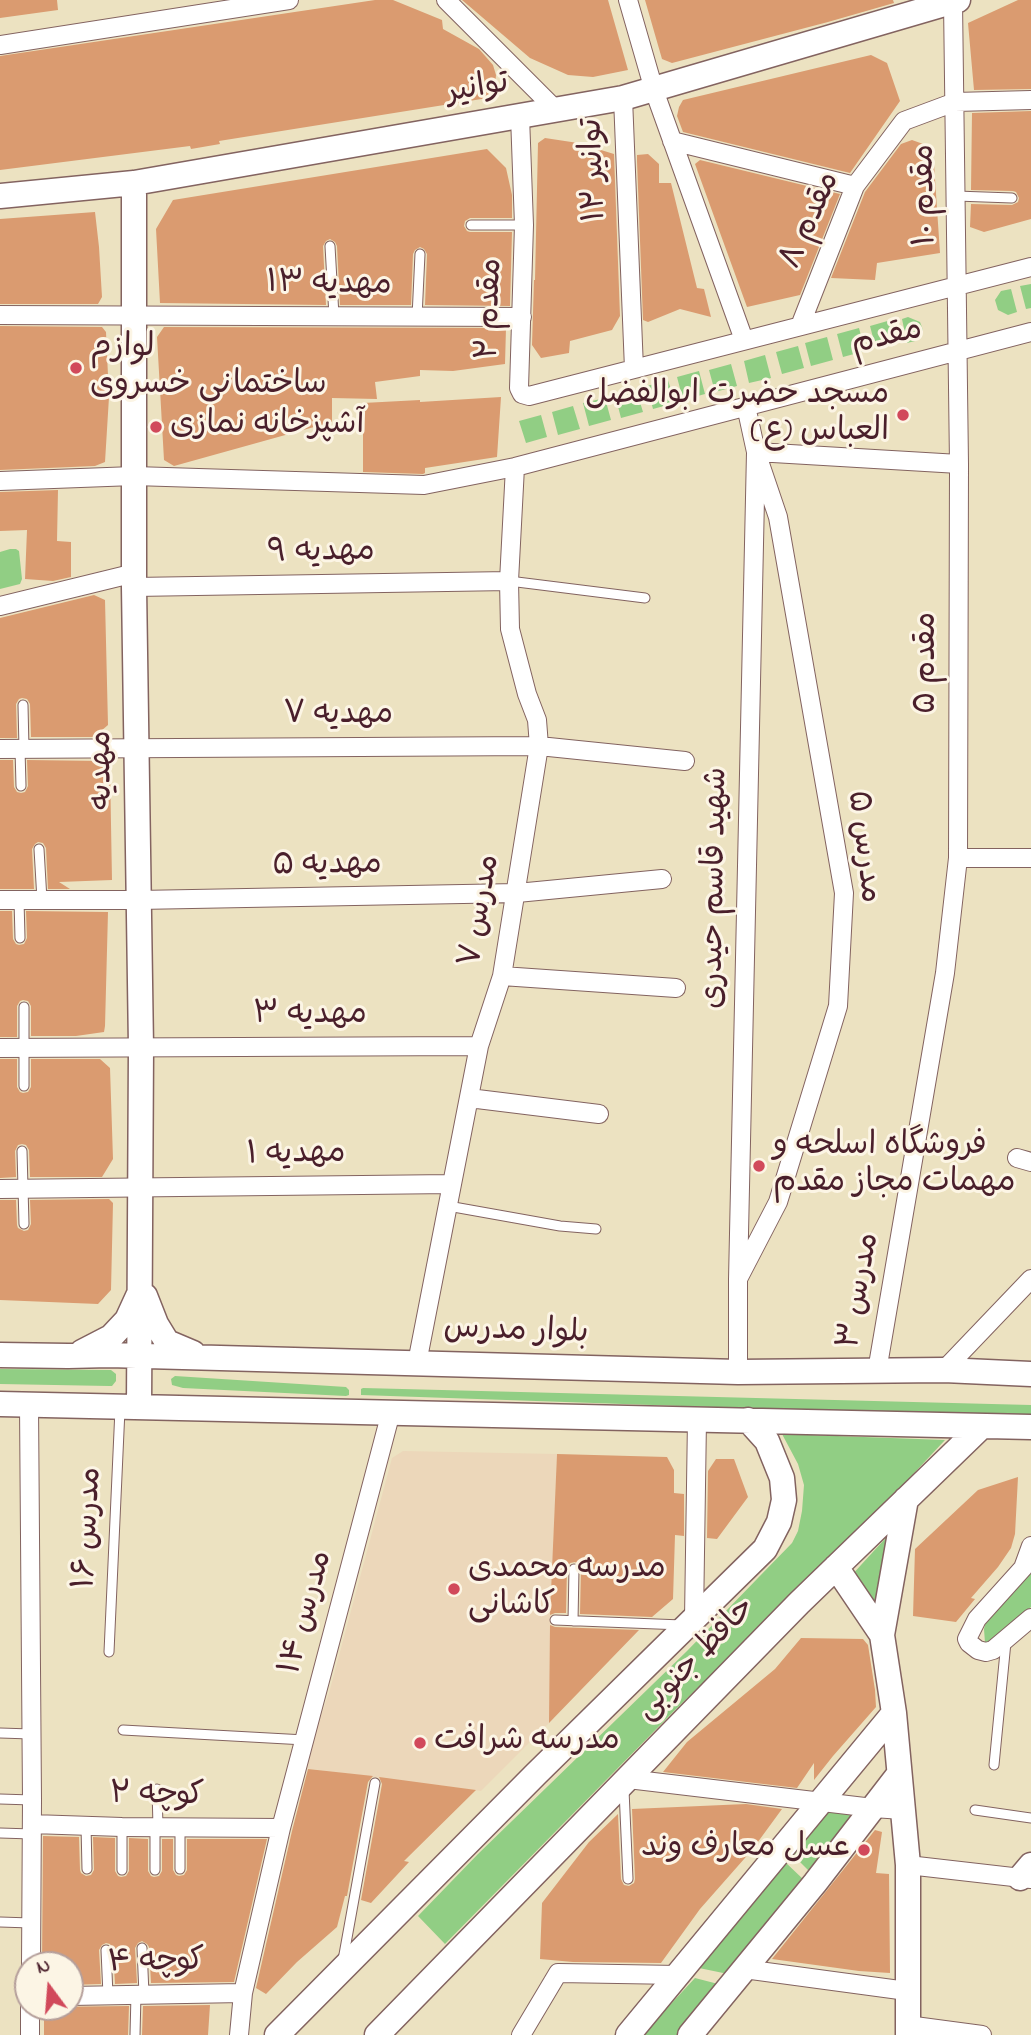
<!DOCTYPE html>
<meta charset="utf-8">
<style>
body{margin:0}
#map{position:relative;width:1031px;height:2035px;overflow:hidden;background:#ece2c1;font-family:"Indie Flower",sans-serif}
canvas{display:block}
.north{position:absolute;left:14px;top:1951px;width:70px;height:70px;box-sizing:border-box;background:#fcf5e5;border:2px solid #b59f9b;border-radius:50%;rotate:344deg;font-size:19px;font-weight:700;line-height:28px;text-align:center;color:#4a1f2b}
.north::after{content:'';display:block;margin:auto;width:24px;height:32px;background:#d1495b;clip-path:polygon(50% 0,100% 100%,50% 72%,0 100%)}
</style>
<div id="map">
<canvas width="1031" height="2035"></canvas>
<div class="north">N</div>
</div>
<script>
const context = document.querySelector('canvas').getContext('2d');
context.lineJoin = 'round';
function fillPath(path, color) {
  context.fillStyle = color;
  context.fill(path, 'evenodd');
}
function toPath(rows) {
  const path = new Path2D();
  for (const r of rows) {
    path.moveTo(r[0], r[1]);
    for (let i = 2; i < r.length; i += 2) path.lineTo(r[i], r[i + 1]);
  }
  return path;
}
function trace(path, color, width, dash) {
  context.strokeStyle = color;
  context.lineWidth = width;
  context.lineCap = dash ? 'butt' : 'round';
  context.setLineDash(dash || []);
  context.stroke(path);
}
function write(font, color, halo, rows, align = 'center') {
  context.font = font + ' "Indie Flower","Playpen Sans Arabic",sans-serif';
  context.lineWidth = 6;
  context.setLineDash([]);
  context.textBaseline = 'middle';
  context.strokeStyle = halo;
  context.fillStyle = color;
  for (const [text, x, y, turn = 0] of rows) {
    context.save();
    context.translate(x, y);
    context.rotate((+turn || 0) * Math.PI / 180);
    context.textAlign = isNaN(turn) ? turn : align;
    if (halo) context.strokeText(text, 0, 0);
    context.fillText(text, 0, 0);
    context.restore();
  }
}
fillPath(toPath([
 [403,1451,557,1454,550,1634,550,1718,554,1718,481,1791,303,1768,329,1693,392,1458]
]), '#ecd7ba');
fillPath(toPath([
 [1031,284,1031,308,1026,309,1020,286],
 [1011,289,1017,312,1008,315,998,310,995,300,1001,291],
 [908,317,920,322,923,330,915,341,907,343,902,319],
 [891,320,898,343,876,349,870,326],
 [859,328,865,351,843,357,837,334],
 [827,337,833,360,811,366,805,343],
 [798,346,804,368,782,374,776,352],
 [765,355,771,378,749,383,744,361],
 [731,364,737,386,715,392,709,370],
 [699,371,705,394,683,400,677,377],
 [668,380,675,403,653,409,647,386],
 [636,389,643,412,621,418,615,395],
 [605,398,611,420,589,426,583,403],
 [573,406,580,429,558,435,552,412],
 [541,415,547,437,526,443,519,421],
 [10,549,16,549,19,551,22,579,20,584,0,589,0,552],
 [0,1369,111,1370,116,1374,116,1381,112,1386,109,1386,0,1384],
 [175,1376,346,1387,349,1390,349,1395,346,1396,183,1388,172,1385,171,1379],
 [363,1388,1031,1405,1031,1418,361,1395,361,1389],
 [782,1434,945,1440,875,1515,674,1711,445,1944,418,1916,478,1854,687,1651,792,1543,798,1531,802,1511,804,1485,798,1464],
 [894,1529,878,1606,850,1577],
 [1031,1570,1031,1607,995,1643,985,1643,984,1629,986,1621],
 [837,1810,862,1812,812,1874,791,1853,825,1813],
 [784,1861,804,1880,728,1974,699,1968],
 [695,1978,722,1985,678,2035,642,2035]
]), '#91ce84');
fillPath(toPath([
 [0,0,57,0,58,10,0,18],
 [375,0,393,0,442,20,443,29,479,49,493,65,496,75,494,97,219,141,220,144,191,149,190,146,0,170,0,56],
 [462,0,608,0,628,70,593,77,568,75,530,58],
 [645,0,893,0,894,3,828,22,672,63,662,59],
 [1018,0,1031,0,1031,89,974,90,968,23],
 [871,55,887,63,900,101,850,173,683,132,677,116,679,107,683,100],
 [1031,111,1031,219,984,232,970,227,971,204,1012,205,1018,202,1019,198,1016,192,1013,191,971,190,972,113],
 [545,138,578,143,614,154,620,316,612,330,570,341,569,353,541,358,532,345,534,280,535,280,538,143],
 [912,140,926,145,934,164,940,253,877,263,875,280,831,278,865,192,901,144],
 [487,149,506,168,512,195,512,218,470,218,465,221,464,226,467,231,470,232,512,232,510,306,425,305,427,254,424,249,420,247,415,250,413,254,411,305,340,305,337,246,335,242,330,239,326,241,323,246,326,305,160,303,156,229,173,200],
 [648,154,659,164,659,183,671,183,697,288,704,289,711,317,680,309,648,322,643,320,637,161,637,155],
 [700,160,840,194,800,295,747,307,695,164],
 [95,212,99,247,102,297,98,304,0,304,0,219],
 [0,326,102,327,106,332,109,397,105,462,95,466,0,470],
 [164,327,506,328,505,364,453,371,420,370,420,376,375,382,377,399,332,398,332,422,174,466,164,460,157,337],
 [501,397,497,457,425,468,425,473,423,474,363,472,363,403,420,400,420,402],
 [58,490,57,541,71,542,71,577,53,581,25,579,27,530,0,531,0,492],
 [94,595,105,600,108,725,94,737,31,737,30,704,27,699,22,698,19,699,16,704,17,738,0,738,0,618],
 [0,760,13,760,14,787,17,792,21,793,25,792,28,786,27,760,103,761,110,768,112,880,59,882,70,889,48,889,46,848,43,843,38,842,35,844,32,849,34,889,0,889],
 [0,911,12,911,13,939,16,944,19,945,24,944,27,938,26,911,108,912,105,1026,104,1032,76,1036,31,1036,31,1006,28,1001,23,1000,20,1001,17,1006,17,1037,0,1037],
 [0,1059,17,1059,17,1087,20,1092,23,1093,28,1092,31,1087,31,1059,100,1059,110,1068,113,1159,102,1177,30,1177,29,1150,26,1145,22,1144,18,1145,15,1151,16,1177,0,1178],
 [109,1199,113,1203,111,1290,98,1304,0,1300,0,1200,16,1200,17,1225,18,1228,24,1231,28,1230,31,1224,30,1200],
 [557,1454,667,1457,674,1470,674,1493,684,1494,684,1536,675,1535,673,1599,652,1617,580,1614,581,1568,580,1565,575,1562,570,1563,567,1568,566,1613,555,1613,550,1615],
 [716,1459,734,1459,748,1497,717,1539,707,1538,708,1471],
 [1018,1477,1015,1534,1011,1548,998,1567,971,1598,975,1599,956,1622,913,1616,915,1549,978,1490],
 [550,1625,555,1627,639,1630,549,1723],
 [801,1638,863,1639,868,1645,875,1690,876,1707,833,1756,814,1780,814,1763,797,1788,663,1772,687,1742,775,1669],
 [308,1769,373,1776,368,1782,347,1896,345,1896,337,1927,297,1962,266,1994,256,1988,292,1831],
 [379,1777,476,1790,404,1861,409,1862,371,1903,361,1900,382,1784],
 [746,1804,782,1809,752,1850,700,1909,661,1963,573,1962,540,1959,542,1903,589,1842,618,1814,621,1879,624,1885,629,1886,634,1883,635,1879,632,1809],
 [875,1830,882,1832,876,1873,889,1874,890,1973,859,1971,772,1959],
 [43,1836,79,1837,80,1870,81,1873,86,1876,91,1875,94,1870,93,1837,115,1838,115,1871,118,1876,121,1877,126,1876,129,1871,129,1838,148,1839,148,1871,151,1876,154,1877,159,1876,162,1871,162,1839,173,1839,173,1870,176,1875,179,1876,184,1875,187,1870,187,1839,267,1839,234,1982,151,1983,149,1947,147,1944,142,1941,138,1943,135,1948,137,1983,115,1984,113,1949,110,1944,106,1943,102,1945,99,1950,101,1984,70,1985,70,1965,42,1965],
 [210,2005,208,2035,142,2035,143,2006],
 [129,2006,128,2035,44,2035,44,2007]
]), '#da9b70');
const lane = toPath([
 [956,196,1012,198],
 [471,225,524,225],
 [330,246,334,316],
 [417,317,420,254],
 [509,581,645,598],
 [23,705,24,749],
 [20,749,21,786],
 [39,849,42,900],
 [19,900,20,938],
 [24,1007,24,1086],
 [22,1151,24,1224],
 [448,1206,560,1226,596,1229],
 [555,1620,682,1625],
 [573,1621,574,1569],
 [109,1652,120,1409],
 [123,1730,305,1740],
 [0,1733,31,1734],
 [994,1765,1006,1642],
 [157,1789,158,1827],
 [624,1790,628,1879],
 [0,1799,32,1800],
 [975,1810,1031,1818],
 [86,1826,87,1869],
 [122,1827,122,1870],
 [155,1827,155,1870],
 [0,1833,32,1834],
 [180,1869,180,1827],
 [0,1922,31,1923],
 [142,1948,144,1994],
 [106,1950,108,1995],
 [343,1960,375,1783],
 [135,2035,136,1994]
]);
const street = toPath([
 [446,0,556,110],
 [628,0,654,90,744,340],
 [0,45,289,0],
 [623,98,634,369],
 [520,116,524,225,519,388,522,394,529,396,1031,267],
 [672,141,855,186],
 [0,315,522,317],
 [800,326,855,186,904,121,955,102,1031,100],
 [0,481,134,476,424,485,515,467,1031,332],
 [134,587,509,581],
 [0,606,135,573],
 [0,749,539,746,685,761],
 [958,858,1031,858],
 [0,900,138,900,517,893,662,879],
 [502,976,676,988],
 [0,1048,479,1046],
 [469,1098,599,1114],
 [1017,1158,1031,1162],
 [0,1189,452,1184],
 [738,1279,778,1202,838,1006,844,893,778,517,756,452,959,464],
 [417,1363,479,1046,502,976,539,746,537,720,527,694,510,629,509,581,515,467],
 [944,1370,1031,1279],
 [877,1371,945,973,958,858,959,464,953,2],
 [738,1372,738,1279,756,452,746,406],
 [29,1405,32,1800,31,1965],
 [1031,1546,1023,1568,977,1619,967,1639,969,1643,978,1650,986,1652,993,1650,1031,1618],
 [694,1619,697,1419],
 [628,1779,873,1808,903,1810],
 [32,1824,122,1827,281,1828],
 [908,1865,1031,1879],
 [744,1969,907,1991],
 [70,1996,243,1993],
 [907,2025,982,2035],
 [30,2035,30,2007],
 [239,2035,243,1993,281,1828,391,1412],
 [521,2035,558,1973,678,1975]
]);
const secondary = toPath([
 [134,183,134,587,141,1047,139,1407],
 [0,196,134,183,623,98,958,0],
 [145,1296,156,1324,167,1342,193,1353],
 [82,1352,111,1337,127,1320,138,1296],
 [0,1355,68,1356,109,1355,738,1372,944,1370,1031,1374],
 [0,1404,1031,1427],
 [906,1499,882,1635,894,1713,908,1865,908,2035],
 [836,1567,882,1635],
 [1020,1878,1031,1865],
 [277,2035,536,1774,765,1549,779,1522,784,1500,782,1478,767,1441,748,1420],
 [377,2035,799,1603,982,1426],
 [628,2035,894,1713],
 [690,2035,815,1883,899,1774]
]);
trace(lane, '#836360', 11);
trace(street, '#836360', 20);
trace(secondary, '#836360', 27);
trace(lane, '#fff', 9);
trace(street, '#fff', 18);
trace(secondary, '#fff', 24);
for (const [x, y, r, color] of [
 [76,368,7,"#d1495b"],
 [903,415,7,"#d1495b"],
 [156,427,7,"#d1495b"],
 [759,1166,7,"#d1495b"],
 [454,1589,7,"#d1495b"],
 [420,1743,7,"#d1495b"],
 [864,1850,7,"#d1495b"]
]) {
  const dot = new Path2D();
  dot.arc(x, y, r, 0, 2 * Math.PI);
  context.fillStyle = color;
  context.fill(dot);
  trace(dot, '#fcf5e5', 2.5);
}
write('32px', '#4a1f2b', '#fcf5e5', [
 ["توانیر",478,90,-10],
 ["توانیر ۱۲",596,170,-92],
 ["مقدم ۱۰",927,195,-91],
 ["مقدم ۸",812,221,-66],
 ["مهدیه ۱۳",329,286,1],
 ["مقدم ۲",492,309,-88],
 ["مقدم",887,339,-14],
 ["مهدیه ۹",321,554,-1],
 ["مقدم ۵",929,663,-90],
 ["مهدیه ۷",338,717],
 ["مهدیه",104,770,-91],
 ["مدرس ۵",862,847,83],
 ["مهدیه ۵",327,867,-1],
 ["شهید قاسم حیدری",717,888,-89],
 ["مدرس ۷",482,911,-80],
 ["مهدیه ۳",310,1017],
 ["مهدیه ۱",296,1156,-1],
 ["مدرس ۳",861,1291,-80],
 ["بلوار مدرس",516,1333,2],
 ["مدرس ۱۶",90,1528,-87],
 ["مدرس ۱۴",308,1613,-75],
 ["حافظ جنوبی",697,1660,-46],
 ["کوچه ۲",157,1797,1],
 ["کوچه ۴",156,1964,-1]
]);
write('32px', '#4a1f2b', '#fcf5e5', [
 ["لوازم",90,350],
 ["ساختمانی خسروی",90,387],
 ["مسجد حضرت ابوالفضل",889,397,"right"],
 ["العباس (ع)",889,434,"right"],
 ["آشپزخانه نمازی",170,427],
 ["فروشگاه اسلحه و",773,1148],
 ["مهمات مجاز مقدم",773,1185],
 ["مدرسه محمدی",468,1571],
 ["کاشانی",468,1608],
 ["مدرسه شرافت",434,1743],
 ["عسل معارف وند",850,1850,"right"]
], 'left');
</script>
